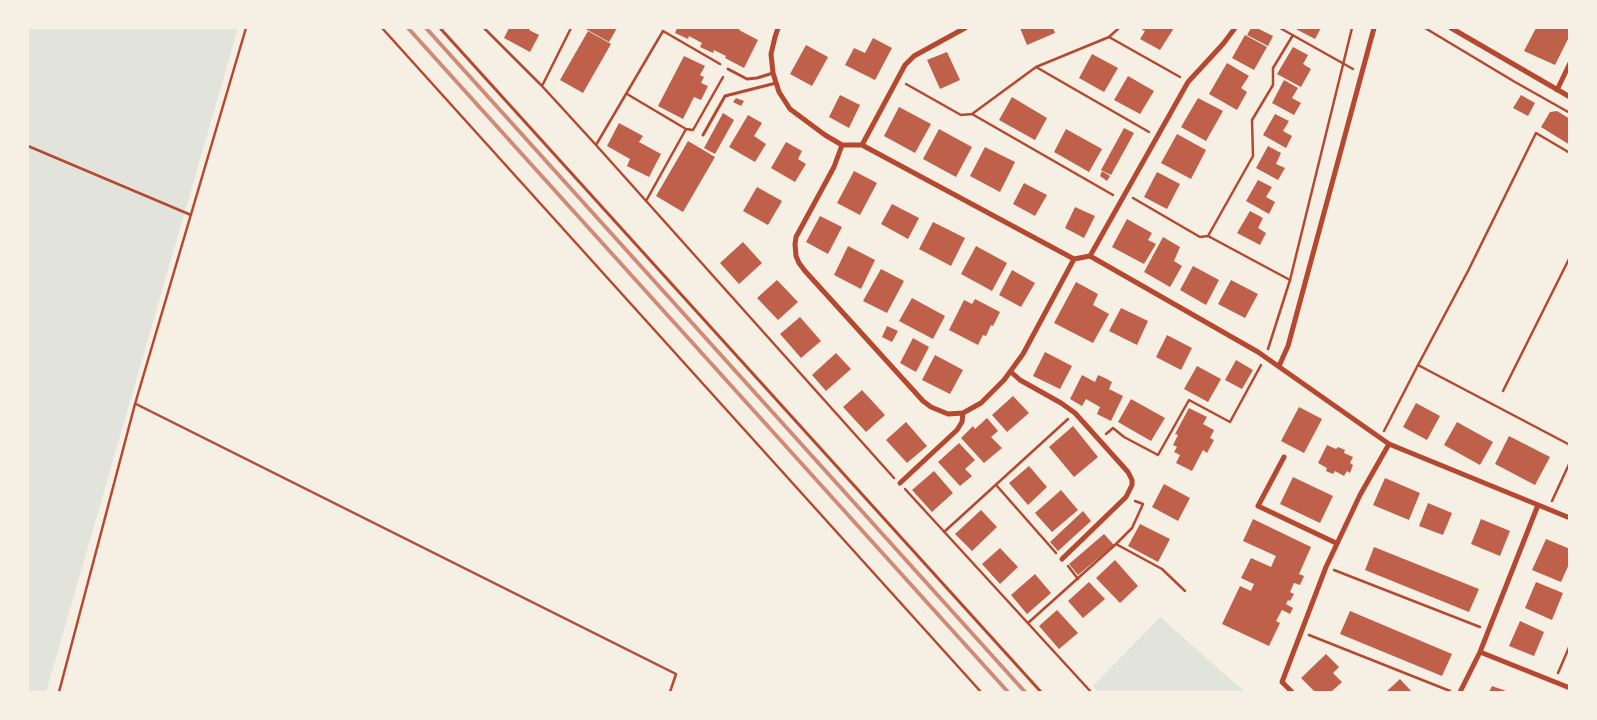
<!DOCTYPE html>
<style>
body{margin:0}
#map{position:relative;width:1597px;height:720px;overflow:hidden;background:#f6efe4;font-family:"Archivo Narrow",sans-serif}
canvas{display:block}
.frame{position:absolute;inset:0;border:29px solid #f6efe4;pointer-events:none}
</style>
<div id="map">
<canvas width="1597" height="720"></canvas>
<div class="frame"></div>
</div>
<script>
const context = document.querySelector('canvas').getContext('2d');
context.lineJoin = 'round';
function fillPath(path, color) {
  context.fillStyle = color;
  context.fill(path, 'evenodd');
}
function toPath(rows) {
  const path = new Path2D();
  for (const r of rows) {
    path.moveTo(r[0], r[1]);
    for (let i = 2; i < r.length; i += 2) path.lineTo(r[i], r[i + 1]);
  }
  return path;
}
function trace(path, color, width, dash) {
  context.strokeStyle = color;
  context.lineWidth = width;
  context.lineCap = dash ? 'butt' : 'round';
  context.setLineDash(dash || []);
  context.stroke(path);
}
fillPath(toPath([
 [28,28,238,28,46,692,28,692],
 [1160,617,1245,692,1098,692,1093,686]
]), '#e2e4dc');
fillPath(toPath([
 [509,28,531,28,529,30,539,35,530,52,504,38],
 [584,28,617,28,609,42],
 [677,28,741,28,739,30,758,40,744,68,725,58,726,56,714,50,713,53,700,47,702,43,689,36,688,39,675,33],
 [1020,28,1053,28,1055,33,1027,45],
 [1143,28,1174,28,1160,50,1140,39,1145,31,1142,30],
 [1251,28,1257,28,1273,36,1268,46,1247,35],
 [1294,28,1321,28,1315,39],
 [1536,28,1567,28,1570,29,1570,35,1555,65,1524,51],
 [588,31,611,44,583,93,560,80],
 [1245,35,1267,47,1254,70,1232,58],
 [873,38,892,48,875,80,845,65,854,48,865,53],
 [806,45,828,57,812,86,790,74],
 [1293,47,1308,55,1303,64,1311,69,1301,87,1277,74],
 [947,52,960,80,940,89,927,60],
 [1092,54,1118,68,1104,92,1079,78],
 [684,56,705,66,700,75,704,77,701,83,708,86,701,100,694,97,683,119,658,106],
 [1227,63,1249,76,1241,88,1247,92,1237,110,1209,94],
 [1128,76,1154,91,1140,114,1114,100],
 [1284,80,1298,88,1292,98,1301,103,1294,115,1272,103],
 [840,95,860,105,849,128,829,117],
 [1521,95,1535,103,1528,116,1513,108],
 [1012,97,1047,118,1035,140,999,120],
 [736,98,744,101,741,106,733,102],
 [1198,98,1223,111,1206,141,1181,127],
 [899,107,931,124,915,153,884,136],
 [1557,111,1570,119,1570,145,1541,127,1550,112],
 [723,113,734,120,715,154,704,148],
 [1275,114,1289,121,1283,131,1292,136,1286,148,1263,135],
 [748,115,762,123,754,136,766,144,755,162,729,147],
 [619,123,643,136,639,142,661,154,649,177,627,166,630,159,607,146],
 [1124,128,1134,133,1111,175,1101,170],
 [939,129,972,147,956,177,923,159],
 [1066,129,1102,149,1089,172,1054,152],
 [1177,134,1206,150,1191,179,1161,163],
 [688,141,715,157,683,212,656,196],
 [786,142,802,151,798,159,806,164,795,182,771,168],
 [1268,146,1281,153,1276,164,1285,168,1278,180,1256,168],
 [985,147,1015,162,1000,192,970,176],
 [854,171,877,183,860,215,837,203],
 [1102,171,1110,176,1107,181,1100,176],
 [1157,172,1180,184,1167,209,1144,197],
 [1258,180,1272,187,1266,197,1275,202,1269,214,1246,201],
 [1024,183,1047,195,1035,216,1013,204],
 [757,187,782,201,768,225,743,211],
 [892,204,919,218,908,239,881,224],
 [1075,207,1095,216,1084,238,1065,228],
 [1250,211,1263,218,1258,228,1266,233,1260,245,1237,233],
 [820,216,842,227,828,254,806,242],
 [1127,219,1152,233,1148,240,1156,244,1144,264,1112,247],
 [933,222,965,238,951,266,919,249],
 [1163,237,1180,247,1174,261,1182,266,1170,287,1144,272],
 [743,242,762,263,739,284,720,263],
 [848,246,875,260,861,289,834,275],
 [976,246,1007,263,992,291,961,274],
 [1193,266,1219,280,1206,305,1180,290],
 [881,269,904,281,887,313,863,301],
 [1012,270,1035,283,1021,307,999,295],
 [777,280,798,302,778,320,757,298],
 [1231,280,1258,294,1245,318,1218,304],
 [1076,282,1098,294,1093,305,1109,314,1093,343,1054,323],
 [912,298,945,316,933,339,899,321],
 [975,299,1000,312,993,326,991,325,986,336,983,335,978,345,949,330,964,300,972,304],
 [1121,308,1148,321,1137,345,1109,331],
 [800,317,821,341,801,358,780,334],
 [887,326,898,331,892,342,882,337],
 [1167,335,1192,348,1181,370,1156,357],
 [913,338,929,347,916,372,900,363],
 [1045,352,1072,366,1060,389,1033,376],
 [836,353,851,369,826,391,812,375],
 [935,355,963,370,950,394,922,380],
 [1236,360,1253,370,1242,389,1225,380],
 [1197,366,1221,379,1208,402,1184,389],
 [1082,375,1095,382,1098,375,1105,378,1112,382,1109,389,1123,396,1111,421,1097,414,1100,407,1086,399,1082,406,1070,399],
 [862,390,885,415,866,432,843,407],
 [1013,396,1029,413,1007,432,992,415],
 [1131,399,1165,418,1151,441,1118,422],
 [1416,403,1440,416,1427,440,1403,427],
 [1299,407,1322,419,1304,453,1281,441],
 [1189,408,1207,417,1203,424,1214,430,1210,438,1214,440,1207,453,1203,450,1192,471,1176,463,1180,455,1174,452,1177,447,1173,445,1178,435,1175,434],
 [987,418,998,431,991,437,1002,448,984,463,961,438,973,426,975,429],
 [906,422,927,446,907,463,886,440],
 [1457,422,1493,442,1480,465,1444,445],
 [1073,426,1098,457,1074,477,1049,447],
 [1509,436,1550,457,1535,485,1495,464],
 [959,443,975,460,965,469,972,476,960,486,938,462],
 [1327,445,1336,449,1338,447,1345,450,1344,453,1353,457,1350,463,1353,465,1350,473,1347,471,1344,476,1335,471,1333,474,1326,471,1327,468,1318,463],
 [1029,466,1047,487,1028,505,1009,483],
 [934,471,953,493,932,512,912,490],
 [1293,477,1333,496,1320,523,1280,504],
 [1385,478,1420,493,1409,520,1373,505],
 [1164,484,1190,498,1178,521,1152,507],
 [1061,490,1078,510,1052,532,1035,513],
 [1428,503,1452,513,1443,535,1419,526],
 [981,510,997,527,972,551,955,534],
 [1083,511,1091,521,1058,551,1050,542],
 [1253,519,1311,547,1299,574,1304,576,1300,585,1294,583,1290,592,1294,594,1290,601,1288,600,1286,604,1293,608,1290,614,1282,610,1276,621,1280,623,1269,646,1222,624,1240,586,1251,591,1254,584,1241,578,1251,558,1271,567,1276,556,1243,541],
 [1481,519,1510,531,1500,556,1471,544],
 [1140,524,1170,539,1158,562,1128,546],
 [1104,534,1114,545,1078,575,1069,564],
 [1546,539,1570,549,1570,562,1561,582,1532,570],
 [1374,547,1479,589,1469,612,1365,570],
 [1000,548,1018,567,1000,584,982,564],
 [1115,560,1138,586,1120,603,1096,578],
 [1035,574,1051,593,1027,614,1011,595],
 [1089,582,1105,599,1083,618,1068,601],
 [1536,582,1563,593,1552,620,1525,608],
 [1057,610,1078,633,1059,649,1039,626],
 [1350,611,1452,654,1442,676,1340,634],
 [1520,621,1544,632,1534,656,1509,646],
 [1326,654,1339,667,1333,673,1342,682,1331,692,1315,692,1301,678],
 [1400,679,1412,692,1386,692],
 [1492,686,1509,692,1489,692]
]), '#bf614a');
trace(toPath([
 [382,28,981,692],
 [484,28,542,86,596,145,894,478],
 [1280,28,1353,69],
 [1425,28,1515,82,1570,113],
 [1109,37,1180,77],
 [1036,67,1149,132],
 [906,84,961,115,972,114,1113,195],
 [542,86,571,28],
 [627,94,686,129,693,130,723,77],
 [972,114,1036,67,1109,37,1119,28],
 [596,145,663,31,720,64],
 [28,146,191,215],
 [1133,198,1200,237,1208,236,1290,280],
 [646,201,686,129],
 [1208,236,1253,156,1252,120,1273,85,1273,68,1293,35],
 [1268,349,1290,280,1352,28],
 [1418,365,1468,271,1536,133,1570,153],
 [1503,391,1570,257],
 [136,404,676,674,670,692],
 [1384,431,1418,365,1570,445],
 [1106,434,1113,428,1124,437,1158,455,1189,400,1230,422,1261,365],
 [997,486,1056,553],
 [905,489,1091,692],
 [1135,501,1143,504,1132,528,1116,544,1162,569,1185,591],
 [1552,501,1570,462],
 [944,532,1068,419],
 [1068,566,1078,579],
 [1334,570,1480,627],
 [1028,623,1116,544],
 [1309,635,1450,691],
 [1558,673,1570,645],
 [59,692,135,404,246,28]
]), '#b5482f', 2.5);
trace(toPath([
 [440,28,1041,692],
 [728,69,747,79,757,78,773,73],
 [703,135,725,96,776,83]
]), '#b5482f', 3);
trace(toPath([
 [778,28,775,37,771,54,773,73,779,92,790,109,825,135,842,145,862,145,1074,259,1090,256,1258,352,1389,444,1570,518],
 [1451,28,1570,97],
 [1557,90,1570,63],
 [842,145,834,167,796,237,795,244,796,256,799,263,805,271,923,401,931,407,948,414,963,413,981,403,1004,380,1023,354,1074,259],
 [862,145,905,65,914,56,965,28],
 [1090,256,1188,82,1223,44,1235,28],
 [1279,366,1288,346,1374,28],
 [1011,372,1020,380,1061,403,1075,413,1128,472,1132,480,1132,485,1126,497,1062,559],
 [1284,457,1258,506,1336,543],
 [900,483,957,430,962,422,963,413],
 [1480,652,1570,688],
 [1292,692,1282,682,1326,567,1360,495,1389,444],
 [1460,692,1480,652,1538,505]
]), '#b5482f', 5);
trace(toPath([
 [408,28,1008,692],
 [426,28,1025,692]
]), '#cf8b77', 4);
</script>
